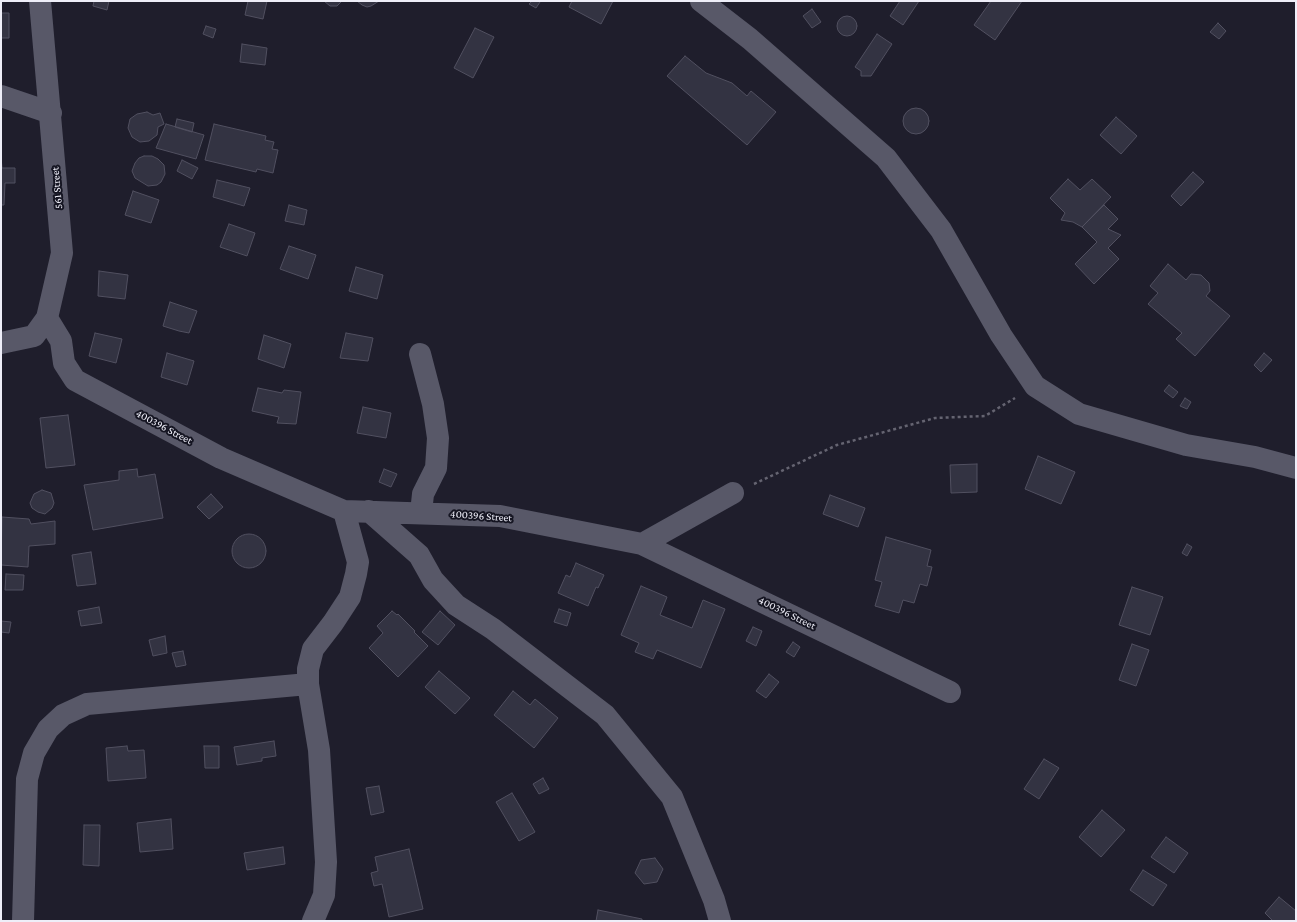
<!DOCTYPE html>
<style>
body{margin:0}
#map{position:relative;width:1297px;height:922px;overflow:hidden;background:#1f1e2c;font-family:"Crimson Pro",serif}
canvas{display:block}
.frame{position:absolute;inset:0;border:2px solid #eeeef8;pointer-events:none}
</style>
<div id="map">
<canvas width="1297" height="922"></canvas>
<div class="frame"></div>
</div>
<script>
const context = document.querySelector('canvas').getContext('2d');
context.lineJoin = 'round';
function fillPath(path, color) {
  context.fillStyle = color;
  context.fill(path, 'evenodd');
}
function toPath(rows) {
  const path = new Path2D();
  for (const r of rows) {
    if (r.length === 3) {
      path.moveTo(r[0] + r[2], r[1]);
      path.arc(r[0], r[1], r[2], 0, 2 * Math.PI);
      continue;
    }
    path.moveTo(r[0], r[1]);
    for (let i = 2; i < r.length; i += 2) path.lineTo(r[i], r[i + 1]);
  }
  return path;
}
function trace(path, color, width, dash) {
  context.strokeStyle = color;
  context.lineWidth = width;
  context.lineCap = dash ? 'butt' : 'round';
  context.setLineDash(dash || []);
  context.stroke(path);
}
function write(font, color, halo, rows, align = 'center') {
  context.font = font + ' "Crimson Pro",serif';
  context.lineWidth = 4;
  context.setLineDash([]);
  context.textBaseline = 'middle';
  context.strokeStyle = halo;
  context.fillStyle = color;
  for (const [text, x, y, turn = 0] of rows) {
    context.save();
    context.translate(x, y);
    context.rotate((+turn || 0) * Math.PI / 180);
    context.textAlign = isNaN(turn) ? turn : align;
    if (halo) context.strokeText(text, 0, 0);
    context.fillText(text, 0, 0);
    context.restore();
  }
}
const building = toPath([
 [94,1,109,1,107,10,93,6,94,1],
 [248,1,267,1,263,19,245,15,248,1],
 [324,1,342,1,337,6,330,6,324,1],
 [357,1,379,1,371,6,367,7,362,5,357,1],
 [532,1,539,1,540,2,536,8,529,4,532,1],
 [572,1,613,1,601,24,569,7,572,1],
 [900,1,919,1,903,25,890,16,900,1],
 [991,1,1022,1,995,40,974,25,991,1],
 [812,9,821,22,812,28,803,16,812,9],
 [1,13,9,13,9,38,1,38,1,13],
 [847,26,10],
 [1218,23,1226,31,1219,39,1210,32,1218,23],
 [206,26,216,29,213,38,203,34,206,26],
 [475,28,494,37,473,78,454,68,475,28],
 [877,34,892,44,871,76,861,76,861,71,855,67,877,34],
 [242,44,267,48,265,65,240,62,242,44],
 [685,56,706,73,732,83,747,96,751,91,776,112,747,145,667,76,685,56],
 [916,121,13],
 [147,112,153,115,160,113,164,124,158,127,157,135,149,141,140,142,132,137,128,128,130,119,137,114,147,112],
 [1116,117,1137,136,1121,154,1100,135,1116,117],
 [177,119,194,123,192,132,175,127,177,119],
 [166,124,204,135,196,159,156,148,166,124],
 [214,124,266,136,265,140,274,142,272,149,278,150,273,173,257,169,256,172,205,160,214,124],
 [144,156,152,156,158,159,164,165,165,174,161,182,157,185,148,186,135,178,132,171,135,163,139,158,144,156],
 [1,157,2,168,15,168,15,183,5,183,4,205,1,205,1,157],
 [182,160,198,168,192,179,177,171,182,160],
 [1193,172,1204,182,1181,206,1171,196,1193,172],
 [1068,179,1080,190,1092,179,1111,197,1082,227,1073,222,1061,220,1065,213,1050,198,1068,179],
 [217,180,250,188,244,206,213,197,217,180],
 [133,191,159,200,151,223,125,215,133,191],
 [289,205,307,210,304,225,285,221,289,205],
 [1104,205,1118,219,1108,229,1121,235,1108,248,1119,259,1094,284,1075,264,1097,242,1082,227,1104,205],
 [229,224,255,233,247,256,220,247,229,224],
 [289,246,316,255,308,279,280,269,289,246],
 [1168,264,1186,280,1191,274,1201,275,1209,283,1210,291,1206,296,1230,316,1195,356,1176,339,1182,333,1148,304,1158,293,1150,286,1168,264],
 [356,267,383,275,377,299,349,291,356,267],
 [99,271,128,275,125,299,98,296,99,271],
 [170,302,197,311,189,333,179,331,163,326,170,302],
 [95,333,122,339,116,363,89,356,95,333],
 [346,333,373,338,368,361,340,358,346,333],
 [264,335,291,344,284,368,258,359,264,335],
 [167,353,194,361,187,385,161,377,167,353],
 [1264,353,1272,360,1261,372,1254,365,1264,353],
 [1169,385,1178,392,1173,398,1164,391,1169,385],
 [258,388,282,393,284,390,301,392,296,424,277,423,279,417,252,411,258,388],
 [1185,398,1191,402,1187,409,1180,406,1185,398],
 [363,407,391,413,386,438,357,433,363,407],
 [68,415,75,465,46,468,40,418,68,415],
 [1038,456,1075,472,1061,504,1025,489,1038,456],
 [977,464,977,492,951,493,950,465,977,464],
 [137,469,138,477,155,474,163,518,93,530,84,485,119,480,119,471,137,469],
 [384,469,397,474,391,487,379,482,384,469],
 [42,490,51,493,54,503,52,508,45,514,38,512,32,508,30,503,34,494,42,490],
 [211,494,223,507,209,519,197,507,211,494],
 [830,495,865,508,858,527,823,514,830,495],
 [2,517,29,519,31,524,55,521,55,544,29,546,28,567,1,565,2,517],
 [249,551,17],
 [886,537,931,550,927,566,932,567,927,586,920,584,914,603,903,600,899,613,875,606,882,582,875,580,886,537],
 [1187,544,1192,547,1187,556,1182,553,1187,544],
 [91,552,96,584,77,586,72,555,91,552],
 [576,563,604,575,598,588,596,587,588,606,558,593,566,575,570,577,576,563],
 [6,574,24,575,23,590,5,590,6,574],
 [641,586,667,597,660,615,692,628,703,600,725,609,701,668,657,650,653,659,635,652,639,643,621,635,641,586],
 [1132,587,1163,597,1150,635,1119,625,1132,587],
 [99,607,102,623,81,626,78,611,99,607],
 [559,609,571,613,567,626,554,622,559,609],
 [392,611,397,615,398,614,415,631,414,632,428,646,398,677,369,648,383,633,377,626,392,611],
 [440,611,455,625,438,645,422,632,440,611],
 [1,621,11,622,9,633,1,632,1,621],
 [753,627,762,631,756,646,746,641,753,627],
 [165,636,167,653,153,656,149,640,165,636],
 [793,642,800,647,794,657,786,652,793,642],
 [1132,644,1149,650,1136,686,1119,680,1132,644],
 [183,651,186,665,176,667,172,653,183,651],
 [439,671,470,698,455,714,425,687,439,671],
 [769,674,779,682,766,698,756,691,769,674],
 [513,691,530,705,535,699,558,718,534,748,494,715,513,691],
 [274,741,276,756,262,758,262,761,237,765,234,747,274,741],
 [127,746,128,751,144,750,146,778,108,781,106,748,127,746],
 [204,746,219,746,219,768,205,768,204,746],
 [1044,759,1059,768,1039,799,1024,789,1044,759],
 [543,778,549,789,539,794,533,784,543,778],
 [379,786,384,812,371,815,366,788,379,786],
 [512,793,535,832,519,841,496,802,512,793],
 [1102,810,1125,830,1101,857,1079,837,1102,810],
 [171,819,173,849,140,852,137,823,171,819],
 [84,825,100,825,99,866,83,865,84,825],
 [1166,837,1188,853,1174,873,1151,857,1166,837],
 [283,847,285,864,247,870,244,853,283,847],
 [409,849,423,909,389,917,382,884,374,886,371,873,378,871,375,857,409,849],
 [655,858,663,869,657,882,644,884,635,873,641,860,655,858],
 [1143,870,1167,885,1153,906,1130,890,1143,870],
 [1279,897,1296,911,1296,921,1273,921,1265,913,1279,897],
 [598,910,642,919,642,921,596,921,598,910]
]);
fillPath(building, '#333342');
trace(building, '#515060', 1);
trace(toPath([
 [754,484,837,445,935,418,985,416,1015,398]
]), '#656471', 2.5, [3, 3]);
trace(toPath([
 [701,1,750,39,886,158,941,230,1001,335,1035,386,1079,414,1186,445,1255,457,1296,468],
 [1,96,51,113],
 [47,318,61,341,64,363,75,380,221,458,344,511,500,516,642,544,950,692],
 [1,343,34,336,47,318,62,253,40,1],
 [420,354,433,404,438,438,436,468,423,494,421,513],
 [369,511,419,555,433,580,456,605,493,629,605,715,672,797,714,900,720,921],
 [642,544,733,493],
 [23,921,27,779,34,753,48,729,63,715,87,704,308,684],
 [313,921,324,895,326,862,319,750,308,684,308,669,313,649,333,623,350,597,356,574,358,562,344,511]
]), '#585868', 22);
write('11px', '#eeeef8', '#151522', [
 ["561 Street",57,188,-95],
 ["400396 Street",164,427,28],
 ["400396 Street",481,516,4],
 ["400396 Street",787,613,26]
]);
</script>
